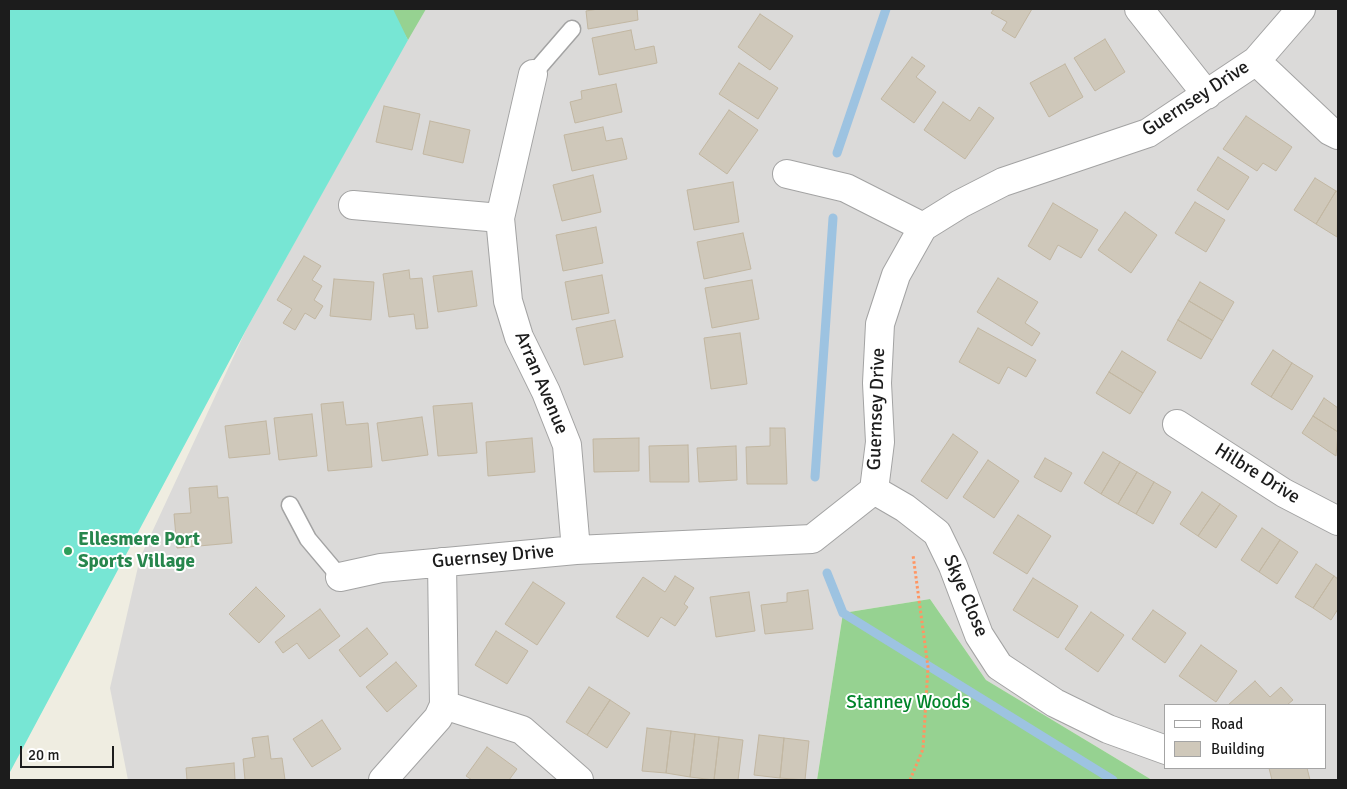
<!DOCTYPE html>
<style>
body{margin:0}
#map{position:relative;width:1347px;height:789px;overflow:hidden;background:#efede1;font-family:Signika,sans-serif}
canvas{display:block}
.frame{position:absolute;inset:0;border:10px solid #1c1c1c;pointer-events:none}
.legend{position:absolute;left:1164px;top:704px;width:162px;height:65px;box-sizing:border-box;background:#fff;border:1px solid #a4a4a4;margin:0;padding:6px 9px;list-style:none;font-size:15px;color:#1c1c1c}
.legend li{display:flex;align-items:center;gap:10px;height:25px}
.legend b{width:25px;border:1px solid #a4a4a4}
.scale{position:absolute;left:20px;top:746px;width:94px;height:22px;box-sizing:border-box;border:2px solid #1c1c1c;border-top:0;padding-left:6px;font-size:15px;line-height:18px;white-space:nowrap;color:#1c1c1c;-webkit-text-stroke:4px #fff;paint-order:stroke}
</style>
<div id="map">
<canvas width="1347" height="789"></canvas>
<div class="frame"></div>
<ul class="legend">
<li><b style="height:6px;background:#fff"></b>Road</li>
<li><b style="height:14px;background:#cfc8ba"></b>Building</li>
</ul>
<div class="scale">20 m</div>
</div>
<script>
const context = document.querySelector('canvas').getContext('2d');
context.lineJoin = 'round';
function fillPath(path, color) {
  context.fillStyle = color;
  context.fill(path, 'evenodd');
}
function toPath(rows) {
  const path = new Path2D();
  for (const r of rows) {
    path.moveTo(r[0], r[1]);
    for (let i = 2; i < r.length; i += 2) path.lineTo(r[i], r[i + 1]);
  }
  return path;
}
function trace(path, color, width, dash) {
  context.strokeStyle = color;
  context.lineWidth = width;
  context.lineCap = dash ? 'butt' : 'round';
  context.setLineDash(dash || []);
  context.stroke(path);
}
function write(font, color, halo, rows, align = 'center') {
  context.font = font + ' Signika,sans-serif';
  context.lineWidth = 4;
  context.setLineDash([]);
  context.textBaseline = 'middle';
  context.strokeStyle = halo;
  context.fillStyle = color;
  for (const [text, x, y, turn = 0] of rows) {
    context.save();
    context.translate(x, y);
    context.rotate((+turn || 0) * Math.PI / 180);
    context.textAlign = isNaN(turn) ? turn : align;
    if (halo) context.strokeText(text, 0, 0);
    context.fillText(text, 0, 0);
    context.restore();
  }
}
fillPath(toPath([
 [424,9,1338,9,1338,780,1152,780,986,680,930,599,843,613,817,780,128,780,110,688,140,558,246,330],
 [1166,705,1326,705,1326,768,1166,768]
]), '#dbdad9');
fillPath(toPath([
 [388,9,426,9,408,40],
 [930,599,986,680,1152,780,817,780,843,613]
]), '#96d291');
fillPath(toPath([
 [9,9,393,9,408,40,246,330,10,772]
]), '#77e6d4');
trace(toPath([
 [837,153,886,9],
 [815,477,833,218],
 [827,573,843,613,1113,780]
]), '#9dc3e1', 9);
const building = toPath([
 [598,9,637,9,638,20,588,29,586,11,598,9],
 [994,9,1032,9,1015,38,1002,30,1007,22,991,13,994,9],
 [760,14,793,36,770,70,738,47,760,14],
 [631,30,635,50,654,46,657,63,599,75,592,38,631,30],
 [1105,39,1125,72,1095,91,1074,58,1105,39],
 [912,57,925,66,916,77,936,92,914,123,881,99,912,57],
 [739,63,778,88,758,119,719,94,739,63],
 [1065,64,1083,97,1049,117,1030,83,1065,64],
 [616,84,622,112,575,123,570,102,582,99,581,91,616,84],
 [943,102,970,121,979,107,994,118,965,159,924,130,943,102],
 [384,106,420,114,412,150,376,142,384,106],
 [729,110,758,130,727,174,699,154,729,110],
 [1246,116,1292,147,1276,171,1263,163,1257,171,1223,149,1246,116],
 [430,121,470,130,463,163,423,154,430,121],
 [603,127,606,141,622,138,627,159,572,171,564,135,603,127],
 [1218,157,1249,177,1228,210,1197,190,1218,157],
 [593,175,601,212,562,221,553,185,593,175],
 [1315,178,1336,191,1316,224,1294,210,1315,178],
 [733,182,739,222,694,230,687,190,733,182],
 [1336,191,1338,192,1337,237,1316,224,1336,191],
 [1195,202,1225,220,1206,252,1175,233,1195,202],
 [1053,203,1098,230,1081,258,1058,245,1050,260,1028,246,1053,203],
 [1125,212,1157,235,1131,273,1098,250,1125,212],
 [596,227,603,263,563,271,556,235,596,227],
 [743,233,751,269,704,279,697,242,743,233],
 [304,256,321,266,312,280,322,286,314,300,323,306,315,319,305,313,295,330,283,323,292,309,277,300,304,256],
 [409,270,410,279,422,278,428,328,416,329,414,314,389,317,383,274,409,270],
 [472,271,477,306,438,312,433,276,472,271],
 [602,275,609,313,572,320,565,282,602,275],
 [998,278,1038,302,1025,323,1040,333,1032,346,977,312,998,278],
 [334,279,374,282,371,320,330,316,334,279],
 [752,280,759,319,712,328,705,288,752,280],
 [1200,282,1234,302,1223,321,1189,301,1200,282],
 [1189,301,1223,321,1212,340,1178,320,1189,301],
 [615,320,623,357,584,365,576,328,615,320],
 [1178,320,1212,340,1201,359,1167,340,1178,320],
 [978,328,1036,360,1026,377,1008,367,999,384,959,362,978,328],
 [740,333,747,384,711,389,704,338,740,333],
 [1273,350,1292,363,1271,397,1251,384,1273,350],
 [1122,351,1156,372,1143,393,1109,372,1122,351],
 [1292,363,1313,376,1292,410,1271,397,1292,363],
 [1109,372,1143,393,1130,414,1096,393,1109,372],
 [1324,398,1338,408,1338,432,1313,416,1324,398],
 [343,402,346,425,368,423,372,467,328,471,321,404,343,402],
 [472,403,477,453,438,456,433,406,472,403],
 [312,414,317,456,279,460,274,418,312,414],
 [1313,416,1338,432,1336,456,1302,433,1313,416],
 [422,417,428,455,382,461,377,423,422,417],
 [266,421,270,454,229,458,225,426,266,421],
 [770,428,785,428,787,484,747,484,746,447,770,446,770,428],
 [953,434,978,452,947,499,921,481,953,434],
 [532,438,535,472,488,476,486,442,532,438],
 [639,438,639,471,594,472,593,439,639,438],
 [688,445,689,482,650,482,649,446,688,445],
 [736,446,737,480,699,482,697,448,736,446],
 [1103,452,1120,462,1101,494,1084,483,1103,452],
 [1045,458,1072,473,1061,492,1034,477,1045,458],
 [988,460,1019,481,994,518,963,497,988,460],
 [1120,462,1137,472,1118,504,1101,494,1120,462],
 [1137,472,1154,482,1136,514,1118,504,1137,472],
 [1154,482,1171,492,1153,524,1136,514,1154,482],
 [217,486,218,498,228,497,232,543,177,548,174,514,191,513,189,488,217,486],
 [1202,492,1220,504,1198,536,1180,524,1202,492],
 [1220,504,1237,516,1216,548,1198,536,1220,504],
 [1018,515,1051,536,1027,574,993,553,1018,515],
 [1262,528,1280,540,1259,572,1241,560,1262,528],
 [1280,540,1298,552,1277,584,1259,572,1280,540],
 [1316,564,1334,576,1313,608,1295,597,1316,564],
 [675,576,694,588,684,604,688,607,675,626,661,617,648,637,616,617,643,577,665,592,675,576],
 [1334,576,1338,579,1338,609,1331,620,1313,608,1334,576],
 [1033,578,1078,606,1058,638,1013,610,1033,578],
 [533,582,565,603,537,645,505,624,533,582],
 [256,587,285,616,259,643,229,614,256,587],
 [808,590,813,629,765,634,761,605,787,602,787,593,808,590],
 [749,592,755,631,716,637,710,597,749,592],
 [320,609,340,636,309,659,297,643,283,653,275,642,320,609],
 [1153,610,1186,633,1165,663,1132,639,1153,610],
 [1091,612,1124,635,1098,672,1065,649,1091,612],
 [367,628,388,654,360,677,339,650,367,628],
 [496,631,528,651,507,684,475,665,496,631],
 [1201,645,1237,671,1216,702,1179,676,1201,645],
 [396,662,417,686,387,712,366,687,396,662],
 [1255,681,1270,697,1281,687,1293,700,1287,705,1228,705,1255,681],
 [589,687,610,700,587,735,566,722,589,687],
 [610,700,630,713,607,748,587,735,610,700],
 [322,720,341,749,312,767,293,739,322,720],
 [647,728,671,731,666,773,642,771,647,728],
 [671,731,695,734,690,777,666,773,671,731],
 [695,734,719,737,714,780,690,777,695,734],
 [759,735,784,738,780,778,754,775,759,735],
 [268,736,271,759,282,758,285,780,245,780,243,759,255,757,252,738,268,736],
 [719,737,743,740,738,780,714,780,719,737],
 [784,738,809,741,805,780,780,778,784,738],
 [487,747,517,769,509,780,472,780,466,776,487,747],
 [234,763,235,780,187,780,186,768,234,763],
 [1269,768,1307,768,1310,780,1272,780,1269,768]
]);
fillPath(building, '#cfc8ba');
trace(building, '#c2b7a2', 1);
const service = toPath([
 [533,74,572,29],
 [290,505,308,539,340,577]
]);
const minor = toPath([
 [1139,9,1207,95],
 [1256,61,1330,131,1338,135],
 [787,174,846,188,923,227],
 [353,205,500,218,508,301,519,337,546,392,567,445,576,550],
 [500,218,533,74],
 [1177,424,1284,493,1338,521],
 [874,490,905,508,937,533,953,566,979,635,999,666,1055,703,1108,729,1166,750],
 [340,577,381,568,576,550,812,539,874,490,880,442,877,383,880,324,896,275,923,227,960,204,1003,182,1148,133,1256,61,1301,9],
 [444,705,522,730,579,780],
 [383,780,438,718,444,705,442,562]
]);
trace(service, '#a3a3a3', 19);
trace(minor, '#a3a3a3', 30);
trace(toPath([
 [910,780,923,749,928,667,913,555]
]), '#ff9562', 3, [2.5, 2.5]);
trace(service, '#fff', 16);
trace(minor, '#fff', 28);
for (const [x, y, r, color] of [
 [68,551,5,"#2e9e5b"]
]) {
  const dot = new Path2D();
  dot.arc(x, y, r, 0, 2 * Math.PI);
  context.fillStyle = color;
  context.fill(dot);
  trace(dot, '#fff', 2);
}
write('19px', '#1c1c1c', '#fff', [
 ["Guernsey Drive",1196,99,-33],
 ["Arran Avenue",541,383,67],
 ["Guernsey Drive",877,409,-88],
 ["Hilbre Drive",1257,474,32],
 ["Guernsey Drive",493,557,-5],
 ["Skye Close",965,596,67]
]);
write('bold 19px', '#27864d', '#fff', [
 ["Ellesmere Port",78,540],
 ["Sports Village",78,562]
], 'left');
write('19px', '#018429', '#fff', [
 ["Stanney Woods",908,703]
]);
</script>
